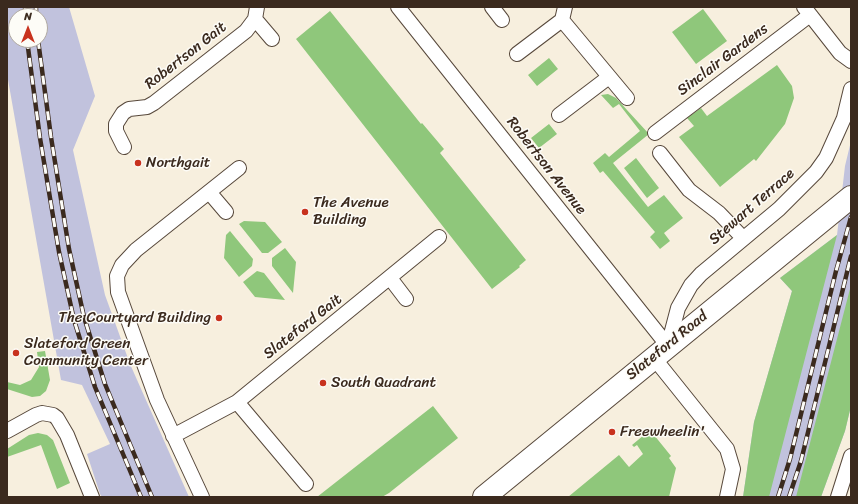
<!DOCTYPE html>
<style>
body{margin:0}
#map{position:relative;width:858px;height:504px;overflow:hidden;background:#f7efde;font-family:Sriracha,sans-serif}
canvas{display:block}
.frame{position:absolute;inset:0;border:8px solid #3b2a1e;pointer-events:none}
.north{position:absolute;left:8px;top:8px;width:40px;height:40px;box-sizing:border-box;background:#fdfcf7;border:1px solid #afa8a0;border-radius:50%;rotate:0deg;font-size:11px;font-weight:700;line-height:16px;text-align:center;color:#3b2a1e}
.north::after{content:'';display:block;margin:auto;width:14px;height:18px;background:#c8321e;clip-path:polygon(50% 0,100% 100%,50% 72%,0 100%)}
</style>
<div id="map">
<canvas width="858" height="504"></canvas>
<div class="frame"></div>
<div class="north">N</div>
</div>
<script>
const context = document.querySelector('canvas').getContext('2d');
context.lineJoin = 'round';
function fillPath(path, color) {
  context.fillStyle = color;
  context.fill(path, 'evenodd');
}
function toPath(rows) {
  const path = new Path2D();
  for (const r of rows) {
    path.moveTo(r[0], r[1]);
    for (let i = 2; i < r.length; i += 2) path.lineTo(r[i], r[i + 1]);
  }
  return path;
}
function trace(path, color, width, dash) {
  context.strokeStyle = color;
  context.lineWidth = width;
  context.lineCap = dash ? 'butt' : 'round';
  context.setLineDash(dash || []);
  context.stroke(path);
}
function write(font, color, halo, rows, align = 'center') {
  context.font = font + ' Sriracha,sans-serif';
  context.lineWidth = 3;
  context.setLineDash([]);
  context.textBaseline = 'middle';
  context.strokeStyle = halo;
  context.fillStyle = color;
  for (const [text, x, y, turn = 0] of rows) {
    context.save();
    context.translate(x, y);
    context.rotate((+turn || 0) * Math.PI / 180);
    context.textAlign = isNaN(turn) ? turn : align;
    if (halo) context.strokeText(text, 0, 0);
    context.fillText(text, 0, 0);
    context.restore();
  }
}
fillPath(toPath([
 [7,7,69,7,95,96,73,150,105,295,130,364,189,497,102,497,100,494,87,454,110,444,82,385,61,380,7,74],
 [16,16,40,16,40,40,16,40],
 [851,141,851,406,845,431,821,497,743,497,754,422,792,291,780,278,837,235,845,166]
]), '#c1c2dd');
fillPath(toPath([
 [703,9,727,41,696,64,672,32],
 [330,11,421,124,422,123,444,149,440,153,526,260,519,266,520,267,492,289,296,39],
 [549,58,558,69,537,86,528,75],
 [777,65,792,86,794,98,785,124,756,161,754,159,720,187,679,137,694,126,687,118,701,108,707,116],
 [608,94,616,98,649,134,613,163,648,207,664,195,683,218,664,233,670,241,660,249,650,237,655,232,603,171,600,173,593,163,605,153,609,157,640,131,619,104,613,108,601,95],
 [549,124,557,134,539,148,531,138],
 [636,158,659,188,647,198,624,168],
 [244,221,265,222,282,242,268,253,262,253,239,224],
 [230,231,253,259,252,266,239,277,224,258,226,235],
 [837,235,769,497,743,497,754,422,792,291,780,278],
 [285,248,296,262,293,293,272,266,272,258],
 [257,271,264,273,285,300,255,297,243,282],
 [851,285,851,406,845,431,821,497,796,497],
 [45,351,50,380,46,391,40,396,32,397,7,389,7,382,20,385,31,380,39,367,37,352],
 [433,406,458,438,389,493,382,497,317,497],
 [650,430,671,456,669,458,676,468,669,497,568,497,619,455,629,467,643,454,637,445,634,447,632,445],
 [38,433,47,435,53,440,70,483,57,489,41,445,7,457,7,449,29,435]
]), '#8fc77b');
const minor = toPath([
 [398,7,668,346],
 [492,7,502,20],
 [804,7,840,53,851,61],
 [255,19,272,39],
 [562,20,627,98],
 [517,54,562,20,565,7],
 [559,115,609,77],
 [655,133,810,15],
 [124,147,116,131,116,124,123,113,129,109,147,107,154,103,246,31,255,19,257,7],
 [660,153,689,190,719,213,743,238],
 [209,192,226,212],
 [390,278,406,299],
 [668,346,678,308,691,285,701,274,779,209,816,172,826,158,844,118,851,89],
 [654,358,727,449,733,469,727,497],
 [237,402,306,484],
 [7,431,36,415,42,413,53,415,57,418,67,435,92,497],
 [173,436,237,402,439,237],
 [202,497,157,400,118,292,117,276,122,265,136,250,239,168],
 [838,497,851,456]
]);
const primary = toPath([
 [484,497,851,197]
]);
trace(minor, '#57483b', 16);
trace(primary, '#57483b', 24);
trace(minor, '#fff', 14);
trace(primary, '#fff', 22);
const rail = toPath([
 [25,7,26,16],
 [36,7,36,16],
 [27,40,40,138,59,252,74,320,95,387,141,497],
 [38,40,51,137,69,249,84,317,105,384,152,497],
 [778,497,790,459,836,271,851,217],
 [789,497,801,461,851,256]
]);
trace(rail, '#3b2a1e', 4.5);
trace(rail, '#fdfcf7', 3, [9]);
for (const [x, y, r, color] of [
 [138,163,4,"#c8321e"],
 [305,212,4,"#c8321e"],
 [219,318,4,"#c8321e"],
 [16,353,4,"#c8321e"],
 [323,383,4,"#c8321e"],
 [612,432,4,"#c8321e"]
]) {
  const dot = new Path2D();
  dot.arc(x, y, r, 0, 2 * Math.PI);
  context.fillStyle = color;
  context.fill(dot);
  trace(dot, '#fdfcf7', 1.5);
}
write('15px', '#3b2a1e', '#fdfcf7', [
 ["Robertson Gait",186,56,-38],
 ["Sinclair Gardens",723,60,-37],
 ["Robertson Avenue",546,166,52],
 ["Stewart Terrace",752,207,-41],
 ["Slateford Gait",303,327,-38],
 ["Slateford Road",667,346,-39]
]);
write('15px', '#3b2a1e', '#fdfcf7', [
 ["Northgait",146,163],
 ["The Avenue",313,203],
 ["Building",313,220],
 ["The Courtyard Building",211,318,"right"],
 ["Slateford Green",24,344],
 ["Community Center",24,361],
 ["South Quadrant",331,383],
 ["Freewheelin'",620,432]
], 'left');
</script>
